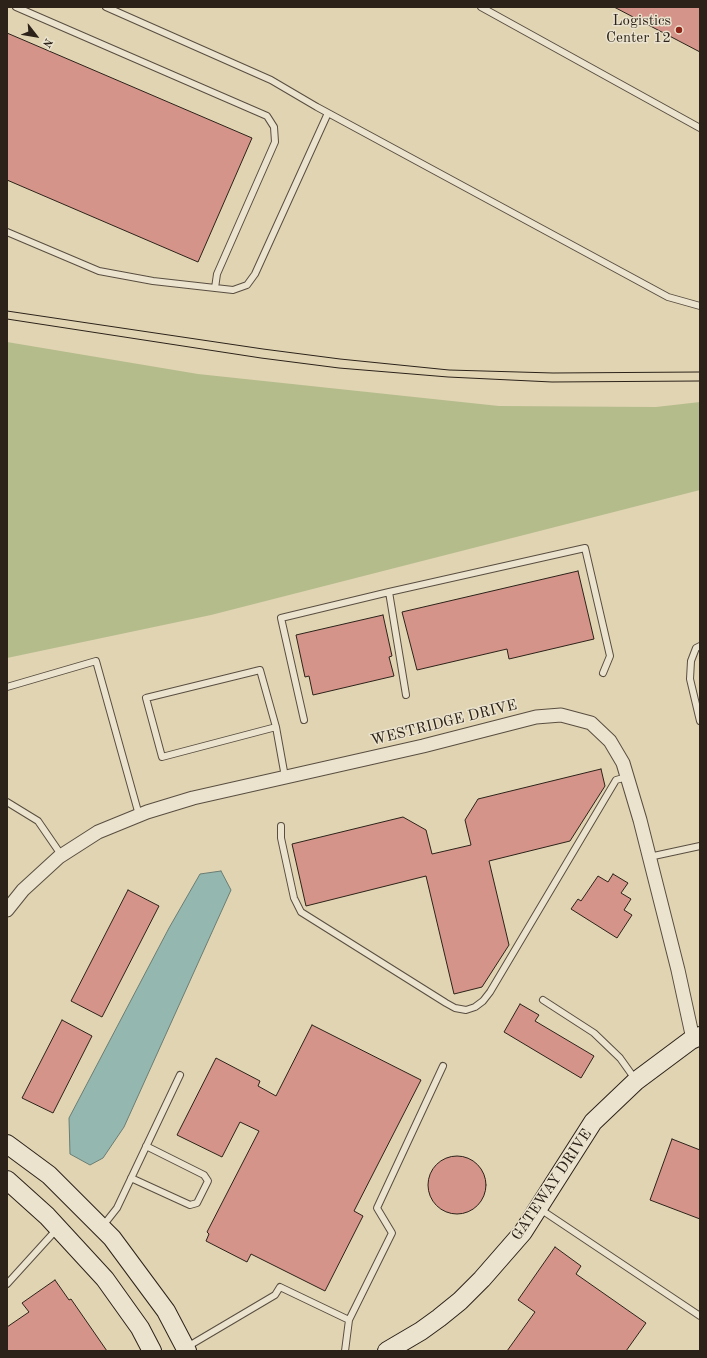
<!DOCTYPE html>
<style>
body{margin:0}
#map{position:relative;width:707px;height:1358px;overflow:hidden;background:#e0d4b3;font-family:"Old Standard TT",serif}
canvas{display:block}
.frame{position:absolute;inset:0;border:8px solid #2c2219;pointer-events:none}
.north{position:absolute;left:16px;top:16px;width:40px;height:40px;-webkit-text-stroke:3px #ebe3ce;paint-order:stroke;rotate:121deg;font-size:11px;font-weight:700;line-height:16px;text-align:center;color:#2c2219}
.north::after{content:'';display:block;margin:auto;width:14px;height:18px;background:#2c2219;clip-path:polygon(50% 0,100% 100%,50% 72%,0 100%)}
</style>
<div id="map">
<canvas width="707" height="1358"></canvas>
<div class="frame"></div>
<div class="north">N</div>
</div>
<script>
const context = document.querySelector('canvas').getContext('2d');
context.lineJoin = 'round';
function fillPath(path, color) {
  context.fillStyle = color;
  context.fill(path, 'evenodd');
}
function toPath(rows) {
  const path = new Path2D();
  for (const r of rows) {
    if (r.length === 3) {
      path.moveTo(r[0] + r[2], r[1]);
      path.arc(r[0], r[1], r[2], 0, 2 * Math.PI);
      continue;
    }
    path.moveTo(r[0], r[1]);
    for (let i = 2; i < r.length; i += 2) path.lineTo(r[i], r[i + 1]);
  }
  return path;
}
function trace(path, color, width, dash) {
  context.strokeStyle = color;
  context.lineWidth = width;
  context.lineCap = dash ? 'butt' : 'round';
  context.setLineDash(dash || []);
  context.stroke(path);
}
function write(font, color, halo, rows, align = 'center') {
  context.font = font + ' "Old Standard TT",serif';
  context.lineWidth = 3;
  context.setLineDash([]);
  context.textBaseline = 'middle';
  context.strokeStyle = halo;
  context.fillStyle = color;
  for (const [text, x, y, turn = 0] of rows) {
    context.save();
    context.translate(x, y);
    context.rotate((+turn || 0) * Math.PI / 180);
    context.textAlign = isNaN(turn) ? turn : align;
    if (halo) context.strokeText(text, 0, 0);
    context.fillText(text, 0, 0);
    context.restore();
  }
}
fillPath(toPath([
 [7,342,198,374,499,406,656,407,700,402,700,490,211,615,7,658]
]), '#b5bc8b');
const water = toPath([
 [221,871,231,890,124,1127,103,1158,90,1165,70,1154,69,1118,169,928,200,874,221,871]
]);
fillPath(water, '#94b8af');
trace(water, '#6a7c73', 1);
const building = toPath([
 [614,7,700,7,700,52,614,7],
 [7,33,252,138,198,262,7,180,7,33],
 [578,571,594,639,509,659,507,649,417,670,402,612,578,571],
 [383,615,392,656,389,657,394,676,313,695,309,676,305,677,296,635,383,615],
 [601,769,605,786,570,841,489,861,509,945,482,987,454,994,426,876,306,906,292,844,403,817,426,830,432,854,471,845,465,820,478,799,601,769],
 [613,874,628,883,621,893,631,899,624,910,632,915,617,938,571,909,578,899,581,901,598,876,608,882,613,874],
 [128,890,159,906,102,1017,71,1001,128,890],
 [520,1004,539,1015,535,1021,594,1056,581,1078,504,1032,520,1004],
 [62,1020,92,1036,53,1113,22,1098,62,1020],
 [312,1025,421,1080,354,1211,363,1216,325,1291,251,1254,247,1262,206,1241,209,1234,207,1232,259,1131,240,1122,222,1157,177,1135,216,1058,260,1081,258,1086,276,1096,312,1025],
 [672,1139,700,1150,700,1219,650,1200,672,1139],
 [457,1185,29],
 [555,1247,581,1266,576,1274,646,1323,626,1351,507,1351,535,1312,518,1300,555,1247],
 [55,1280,69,1300,71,1299,107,1351,7,1351,7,1327,29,1312,22,1303,55,1280]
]);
fillPath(building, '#d59489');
trace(building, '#2c2219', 1);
const lane = toPath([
 [16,7,267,116,274,127,275,142,217,274,215,288],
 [106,7,271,80,317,107,668,297,700,306],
 [481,7,700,128],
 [7,232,99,271,153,281,233,290,247,285,255,274,328,113],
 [700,646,696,648,691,661,690,679,700,721],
 [7,687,96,661,139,815],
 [406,695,389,592,585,548,610,656,603,673],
 [304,720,281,618,389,592],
 [276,727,162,757,146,698,260,670,276,727,285,777],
 [7,802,38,821,62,856],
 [281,826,281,838,294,898,301,912,446,1003,455,1008,466,1010,475,1007,483,1001,490,992,616,780,627,777],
 [649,857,700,846],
 [543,1000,594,1033,620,1058,635,1079],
 [131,1178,190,1205,197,1203,208,1181,204,1175,146,1146],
 [540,1209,700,1316],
 [102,1227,117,1208,180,1075],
 [7,1284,57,1229],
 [349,1320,392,1233,377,1208,443,1066],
 [187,1347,275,1295,280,1287,349,1320,345,1351]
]);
const street = toPath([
 [7,910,23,890,59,857,98,832,147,812,193,798,423,746,536,717,561,715,591,723,610,741,623,763,640,820,678,970,693,1039]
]);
const secondary = toPath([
 [7,1144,49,1175,112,1238,166,1311,187,1351],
 [7,1180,47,1216,105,1279,140,1328,152,1351],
 [387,1351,421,1331,439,1318,460,1301,482,1279,523,1232,593,1122,636,1081,691,1040,700,1036]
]);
trace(lane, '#594e40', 8);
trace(street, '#594e40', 15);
trace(secondary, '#2c2219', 20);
trace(lane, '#ebe3ce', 6);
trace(street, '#ebe3ce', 13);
trace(secondary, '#ebe3ce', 18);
trace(toPath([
 [7,311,263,349,340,359,449,370,553,373,700,372],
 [7,319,261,358,339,368,448,377,552,382,700,381]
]), '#2c2219', 1);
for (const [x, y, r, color] of [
 [679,30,4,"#8f2418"]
]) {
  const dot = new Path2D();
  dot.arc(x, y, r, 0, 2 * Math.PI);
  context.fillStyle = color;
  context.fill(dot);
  trace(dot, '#ebe3ce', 1.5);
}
write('15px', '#2c2219', '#ebe3ce', [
 ["Logistics",671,21],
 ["Center 12",671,38]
], 'right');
write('15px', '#2c2219', '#ebe3ce', [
 ["WESTRIDGE DRIVE",444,723,-14],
 ["GATEWAY DRIVE",552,1185,-56]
]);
</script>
